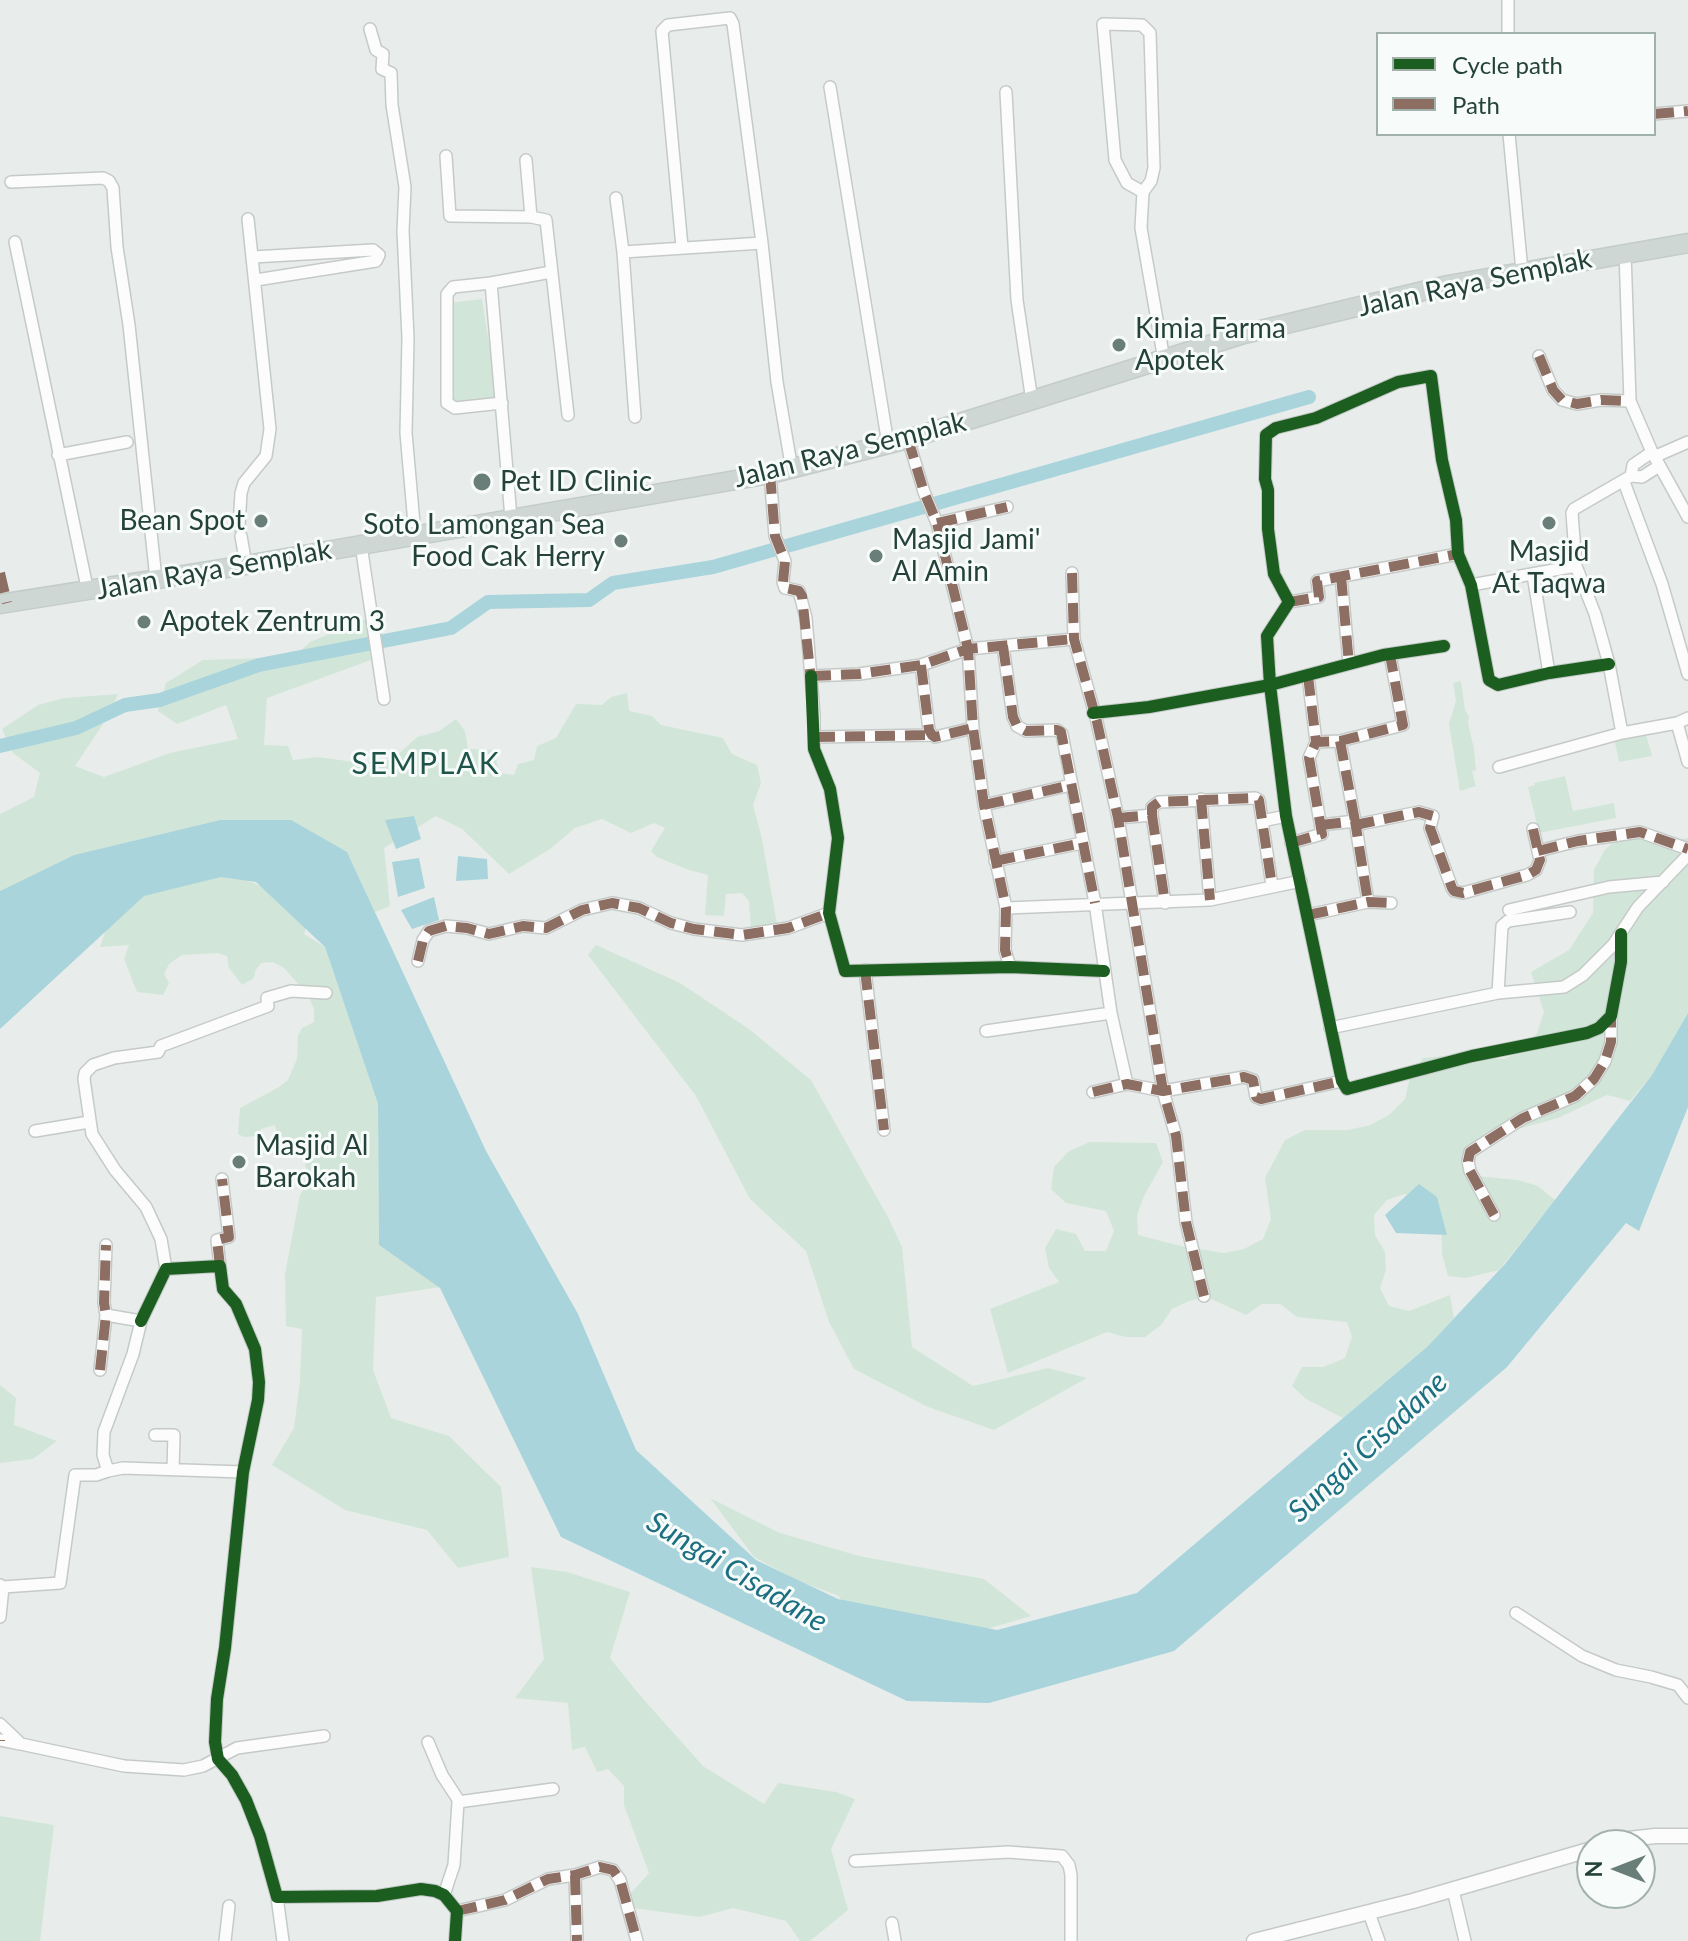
<!DOCTYPE html>
<style>
body{margin:0}
#map{position:relative;width:1688px;height:1941px;overflow:hidden;background:#e8edeb;font-family:Lato,sans-serif}
canvas{display:block}
.legend{position:absolute;left:1376px;top:32px;width:280px;height:104px;box-sizing:border-box;background:#f7fbf9;border:2px solid #a3b1ad;margin:0;padding:10px 14px;list-style:none;font-size:24px;color:#24423a}
.legend li{display:flex;align-items:center;gap:16px;height:40px}
.legend b{width:40px;border:2px solid #a3b1ad}
.north{position:absolute;left:1576px;top:1829px;width:80px;height:80px;box-sizing:border-box;background:#f7fbf9;border:2px solid #a3b1ad;border-radius:50%;rotate:270deg;font-size:22px;font-weight:700;line-height:32px;text-align:center;color:#24423a}
.north::after{content:'';display:block;margin:auto;width:28px;height:36px;background:#697e78;clip-path:polygon(50% 0,100% 100%,50% 72%,0 100%)}
</style>
<div id="map">
<canvas width="1688" height="1941"></canvas>
<ul class="legend">
<li><b style="height:10px;background:#1b5e20"></b>Cycle path</li>
<li><b style="height:10px;background:#8d6e63"></b>Path</li>
</ul>
<div class="north">N</div>
</div>
<script>
const context = document.querySelector('canvas').getContext('2d');
context.lineJoin = 'round';
function fillPath(path, color) {
  context.fillStyle = color;
  context.fill(path, 'evenodd');
}
function toPath(rows) {
  const path = new Path2D();
  for (const r of rows) {
    path.moveTo(r[0], r[1]);
    for (let i = 2; i < r.length; i += 2) path.lineTo(r[i], r[i + 1]);
  }
  return path;
}
function trace(path, color, width, dash) {
  context.strokeStyle = color;
  context.lineWidth = width;
  context.lineCap = dash ? 'butt' : 'round';
  context.setLineDash(dash || []);
  context.stroke(path);
}
function write(font, color, halo, rows, align = 'center') {
  context.font = font + ' Lato,sans-serif';
  context.lineWidth = 6;
  context.setLineDash([]);
  context.textBaseline = 'middle';
  context.strokeStyle = halo;
  context.fillStyle = color;
  for (const [text, x, y, turn = 0] of rows) {
    context.save();
    context.translate(x, y);
    context.rotate((+turn || 0) * Math.PI / 180);
    context.textAlign = isNaN(turn) ? turn : align;
    if (halo) context.strokeText(text, 0, 0);
    context.fillText(text, 0, 0);
    context.restore();
  }
}
fillPath(toPath([
 [482,299,497,394,491,399,457,403,451,398,449,303],
 [369,617,371,660,267,698,264,745,288,746,293,760,317,757,362,763,392,760,417,737,439,731,456,719,465,731,468,749,494,750,499,773,514,775,518,764,534,760,537,746,556,738,576,704,602,705,611,697,627,693,629,711,652,716,661,725,723,738,732,754,757,765,761,783,753,805,762,839,777,924,768,929,751,930,749,901,742,893,726,894,724,916,705,915,708,875,689,870,657,857,651,851,665,828,654,823,631,833,602,819,575,828,550,849,509,874,462,829,436,816,384,848,390,906,375,912,347,852,220,820,74,855,0,891,0,814,34,797,40,773,13,753,2,729,38,705,64,698,118,694,109,715,75,766,104,777,170,753,238,739,226,705,177,724,158,711,166,683,203,660,294,657,310,642],
 [1461,681,1465,710,1469,716,1468,723,1474,749,1476,770,1472,771,1476,786,1460,791,1449,724,1456,701,1453,683],
 [1645,731,1652,756,1619,762,1614,738],
 [1565,776,1573,811,1614,803,1616,818,1539,833,1528,787,1535,785,1534,783],
 [1642,832,1662,842,1688,838,1688,1013,1652,1075,1630,1101,1607,1095,1558,1118,1507,1132,1489,1142,1475,1156,1476,1176,1518,1180,1538,1186,1555,1200,1499,1270,1466,1278,1448,1276,1442,1254,1441,1211,1424,1200,1405,1194,1387,1200,1374,1215,1375,1235,1385,1252,1386,1270,1380,1288,1389,1306,1409,1311,1450,1295,1454,1318,1430,1344,1343,1418,1306,1399,1292,1386,1302,1367,1323,1367,1345,1358,1352,1337,1347,1322,1297,1317,1280,1304,1262,1304,1246,1315,1207,1297,1189,1301,1172,1309,1161,1325,1145,1337,1126,1337,1107,1332,1008,1373,990,1309,1059,1282,1049,1268,1045,1248,1056,1229,1076,1234,1085,1251,1106,1251,1114,1231,1106,1211,1066,1203,1051,1189,1054,1167,1069,1151,1090,1142,1156,1143,1163,1162,1144,1196,1137,1215,1138,1235,1181,1246,1224,1253,1244,1249,1263,1239,1271,1219,1265,1178,1285,1140,1305,1130,1348,1130,1370,1125,1389,1115,1405,1099,1410,1077,1423,1058,1444,1056,1504,1059,1524,1050,1537,1033,1544,1012,1531,972,1569,950,1593,913,1594,870,1604,851,1621,835],
 [220,870,284,895,308,922,304,934,325,947,378,1104,379,1245,440,1287,376,1297,373,1370,391,1418,449,1436,501,1487,509,1557,458,1568,427,1530,345,1510,272,1465,294,1428,300,1380,302,1329,286,1326,285,1274,300,1195,307,1185,305,1160,302,1137,291,1139,277,1135,275,1125,261,1129,257,1136,244,1137,238,1134,240,1108,279,1087,288,1080,297,1059,298,1036,302,1028,314,1022,314,1009,308,995,284,968,273,962,261,963,255,971,254,978,242,985,229,968,227,956,218,953,182,955,169,964,164,974,169,983,163,995,137,992,124,959,129,945,100,947,117,897],
 [596,945,680,983,749,1029,811,1080,889,1219,902,1247,912,1347,973,1386,1048,1368,1087,1378,994,1430,928,1407,854,1369,829,1322,806,1251,750,1199,696,1096,588,955],
 [0,1385,16,1398,14,1425,57,1441,33,1459,0,1463],
 [710,1498,780,1533,859,1556,984,1579,1031,1616,987,1629,852,1625,839,1596,799,1581,754,1557],
 [531,1567,567,1572,630,1592,610,1658,638,1693,703,1766,764,1804,778,1783,836,1792,855,1799,831,1849,848,1910,810,1941,800,1941,786,1921,733,1908,699,1917,619,1906,649,1873,624,1805,624,1786,608,1769,597,1772,585,1747,572,1750,568,1703,515,1698,544,1659],
 [0,1816,54,1825,40,1941,0,1941]
]), '#d1e6d8');
fillPath(toPath([
 [414,816,421,839,396,849,385,820],
 [220,820,291,820,347,852,486,1151,578,1314,636,1450,756,1560,838,1599,997,1630,1137,1593,1428,1346,1505,1264,1652,1075,1688,1013,1688,1107,1639,1231,1626,1223,1507,1367,1174,1651,989,1703,907,1701,561,1537,440,1288,379,1245,378,1104,325,947,256,882,221,877,144,896,0,1029,0,891,74,855],
 [458,856,487,859,488,879,456,881],
 [419,858,425,888,398,897,392,862],
 [434,897,439,920,412,929,401,910],
 [1419,1184,1437,1197,1447,1235,1396,1233,1385,1215]
]), '#a9d4db');
trace(toPath([
 [0,746,76,728,125,705,160,700,259,665,451,628,488,602,589,600,613,583,713,567,1309,397]
]), '#a9d4db', 14);
const minor = toPath([
 [1508,0,1508,34],
 [370,29,376,50,383,54,382,69,391,73,392,105,405,187,403,231,408,338,406,433,415,535],
 [830,87,888,444],
 [1006,92,1017,300,1032,401],
 [1654,114,1688,111],
 [1509,134,1522,271],
 [446,156,450,216,531,217,546,220,568,415],
 [526,160,531,217],
 [11,182,103,178,109,181,113,188,117,247,129,325,156,579],
 [1143,192,1151,181,1154,168,1150,33,1142,25,1103,24,1115,160,1127,183,1143,192,1141,228,1164,360],
 [616,198,623,252,635,417],
 [15,242,88,592],
 [682,247,662,31,668,25,730,18,733,24,762,243,777,382,792,470],
 [623,252,762,243],
 [1625,252,1630,401,1652,452,1688,517],
 [253,257,373,250,379,255,376,261,256,280],
 [491,283,453,287,447,294,447,403,455,408,502,403],
 [1539,356,1553,390,1562,400,1577,404,1601,400,1630,401],
 [908,439,924,492,937,523,968,649,973,728,984,805,1006,908,1005,950,1010,967],
 [1652,452,1633,465,1631,476,1642,477,1659,466],
 [58,455,127,442],
 [1656,456,1688,442],
 [770,474,775,536,785,561,783,582,785,588,799,591,806,618,814,714,814,749,830,789,838,838,829,913,845,971,1010,967,1104,971],
 [1624,482,1662,584,1688,674],
 [511,518,491,283,551,272],
 [937,523,1007,507],
 [239,526,241,493,244,483,266,456,270,429,248,219],
 [241,536,246,565],
 [361,545,384,699],
 [1072,573,1074,639,1097,722,1118,818,1163,1091,1176,1136,1186,1222,1204,1296],
 [1533,575,1549,673],
 [1341,576,1349,664],
 [1471,585,1576,566],
 [1289,602,1319,597,1317,581,1458,554],
 [1003,646,1013,717,1017,726,1026,731,1057,730,1062,734,1095,903,1111,1013,1127,1084],
 [1444,646,1383,655,1270,685,1267,636,1289,602,1274,574,1268,529,1268,490,1265,479,1266,435,1276,428,1316,418,1398,382,1431,376,1442,460,1456,520,1458,554,1471,585,1489,680,1498,685,1549,673,1609,664],
 [921,665,929,730,932,735,935,737,973,728],
 [811,676,859,674,921,665,968,649,1074,639],
 [1308,676,1316,742],
 [1093,713,1149,707,1270,685,1286,816,1342,1081,1347,1089,1472,1056,1587,1033,1599,1028,1611,1016,1621,962,1621,934],
 [1688,718,1677,723,1688,762],
 [1622,733,1609,664,1595,614,1576,566,1572,513,1574,509,1631,476],
 [815,737,932,735],
 [1340,741,1355,821],
 [1499,767,1622,733,1677,723],
 [1201,799,1210,900],
 [984,805,1071,785],
 [1152,815,1165,903],
 [1118,818,1152,815,1152,807,1159,802,1255,798,1259,800,1272,886],
 [1262,821,1286,816],
 [1321,825,1355,821,1368,902],
 [1356,828,1360,824,1419,812,1433,816,1430,828,1452,888,1454,891,1463,893,1527,875,1536,870,1540,860,1533,829],
 [1291,843,1322,834,1309,758,1316,742,1340,741,1403,725,1390,655],
 [1538,851,1578,841,1640,832,1688,849],
 [995,861,1082,843],
 [1006,908,1210,900,1301,881],
 [1509,910,1609,887,1663,882],
 [1308,915,1368,902,1391,903],
 [418,961,423,940,429,931,446,926,467,928,489,934,523,926,546,928,582,910,612,903,639,908,671,923,694,929,742,935,788,928,829,913],
 [865,970,884,1130],
 [1498,993,1502,926,1508,921,1570,912],
 [1330,1028,1498,993,1564,987,1583,975,1613,945,1638,907,1688,855],
 [986,1031,1111,1013],
 [1093,1092,1127,1084,1163,1091,1244,1077,1253,1080,1256,1097,1261,1099,1342,1081],
 [35,1131,89,1122],
 [1494,1215,1470,1171,1468,1161,1470,1152,1523,1118,1575,1096,1594,1079,1605,1061,1611,1042,1611,1016],
 [220,1266,217,1240,229,1237,222,1179],
 [166,1269,161,1239,146,1207,115,1170,92,1134,84,1079,85,1073,93,1065,114,1058,158,1052,161,1046,268,1006,267,998,291,991,326,993],
 [106,1315,141,1321,133,1354,104,1432,103,1455,108,1471,123,1468,243,1472],
 [141,1321,166,1269,220,1266,223,1289,236,1304,255,1349,259,1382,258,1400,243,1472,225,1648,217,1699,215,1742,218,1759,232,1775,246,1800,260,1836,277,1897,377,1896,421,1889,435,1891,444,1895,457,1911,455,1941],
 [100,1370,106,1315,104,1303,106,1245],
 [155,1435,174,1435,173,1469],
 [0,1585,3,1587,0,1617],
 [3,1587,60,1583,75,1475,96,1475,108,1471],
 [1516,1613,1582,1656,1616,1670,1651,1677,1678,1685,1688,1698],
 [0,1724,21,1744,124,1766,184,1770,203,1766,237,1748,324,1736],
 [0,1740,20,1744],
 [428,1742,442,1775,459,1801],
 [855,1861,1008,1852,1062,1856,1069,1865,1071,1875,1071,1941],
 [575,1875,577,1941],
 [1453,1890,1465,1941],
 [444,1895,454,1865,458,1802,553,1789],
 [277,1897,283,1941],
 [457,1911,505,1900,548,1879,575,1875,600,1867,613,1870,620,1880,637,1941],
 [1369,1913,1379,1941],
 [892,1923,895,1941],
 [225,1941,229,1906]
]);
const tertiary = toPath([
 [1604,1845,1620,1840,1655,1836,1688,1836],
 [1254,1941,1413,1901,1592,1849]
]);
const primary = toPath([
 [0,604,246,565,770,474,908,439,1244,334,1448,285,1688,243]
]);
trace(minor, '#c5cac8', 14);
trace(tertiary, '#c5cac8', 17);
trace(primary, '#c3ccc9', 21);
trace(minor, '#fcfcfc', 11);
trace(tertiary, '#fcfcfc', 14);
trace(primary, '#cfd7d5', 18);
trace(toPath([
 [1654,114,1688,111],
 [1539,356,1553,390,1562,400,1577,404,1601,400,1630,401],
 [908,439,924,492,937,523,968,649,973,728,984,805,1006,908,1005,950,1010,967],
 [770,474,775,536,785,561,783,582,785,588,799,591,802,596,811,680],
 [937,523,1007,507],
 [0,573,7,603],
 [1072,573,1074,639,1097,722,1118,818,1163,1091,1176,1136,1186,1222,1204,1296],
 [1341,576,1349,664],
 [1289,602,1319,597,1317,581,1458,554],
 [1003,646,1013,717,1017,726,1026,731,1057,730,1061,732,1095,903],
 [921,665,929,730,932,735,935,737,973,728],
 [811,676,859,674,921,665,968,649,1074,639],
 [1308,676,1316,742],
 [815,737,932,735],
 [1340,741,1355,821],
 [1201,799,1210,900],
 [984,805,1071,785],
 [1152,815,1165,903],
 [1118,818,1152,815,1152,807,1159,802,1255,798,1259,800,1272,886],
 [1321,825,1355,821,1368,902],
 [1356,828,1360,824,1419,812,1433,816,1430,828,1452,888,1454,891,1463,893,1527,875,1536,870,1540,860,1533,829],
 [1291,843,1322,834,1309,758,1316,742,1340,741,1403,725,1390,655],
 [1538,851,1578,841,1640,832,1688,849],
 [995,861,1082,843],
 [1308,915,1368,902,1391,903],
 [418,961,423,940,429,931,446,926,467,928,489,934,523,926,546,928,582,910,612,903,639,908,671,923,694,929,742,935,788,928,829,913],
 [865,970,884,1130],
 [1093,1092,1127,1084,1163,1091,1244,1077,1253,1080,1256,1097,1261,1099,1342,1081],
 [1494,1215,1470,1171,1468,1161,1470,1152,1523,1118,1575,1096,1594,1079,1605,1061,1611,1042,1611,1016],
 [220,1266,217,1240,229,1237,222,1179],
 [100,1370,106,1315,104,1303,106,1245],
 [0,1741,0,1740],
 [575,1875,577,1941],
 [457,1911,505,1900,548,1879,575,1875,600,1867,613,1870,620,1880,637,1941]
]), '#8d6e63', 10, [20, 10]);
trace(toPath([
 [1444,646,1383,655,1270,685,1267,636,1289,602,1274,574,1268,529,1268,490,1265,479,1266,435,1276,428,1316,418,1398,382,1431,376,1442,460,1456,520,1458,554,1471,585,1489,680,1498,685,1549,673,1609,664],
 [811,676,814,749,830,789,838,838,829,913,845,971,1010,967,1104,971],
 [1093,713,1149,707,1270,685,1286,816,1342,1081,1347,1089,1472,1056,1587,1033,1599,1028,1611,1016,1621,962,1621,934],
 [141,1321,166,1269,220,1266,223,1289,236,1304,255,1349,259,1382,258,1400,243,1472,225,1648,217,1699,215,1742,218,1759,232,1775,246,1800,260,1836,277,1897,377,1896,421,1889,435,1891,444,1895,457,1911,455,1941]
]), '#1b5e20', 12);
for (const [x, y, r, color] of [
 [1119,345,8,"#697e78"],
 [482,482,10,"#697e78"],
 [261,521,8,"#697e78"],
 [1549,523,8,"#697e78"],
 [621,541,8,"#697e78"],
 [876,556,8,"#697e78"],
 [144,622,8,"#697e78"],
 [239,1162,8,"#697e78"]
]) {
  const dot = new Path2D();
  dot.arc(x, y, r, 0, 2 * Math.PI);
  context.fillStyle = color;
  context.fill(dot);
  trace(dot, '#f7fbf9', 3);
}
write('28px', '#24423a', '#f7fbf9', [
 ["Jalan Raya Semplak",1475,283,-12],
 ["Jalan Raya Semplak",850,450,-14],
 ["Jalan Raya Semplak",214,570,-10]
]);
write('28px', '#24423a', '#f7fbf9', [
 ["Kimia Farma",1135,329],
 ["Apotek",1135,361],
 ["Pet ID Clinic",500,482],
 ["Bean Spot",245,521,"right"],
 ["Soto Lamongan Sea",605,525,"right"],
 ["Food Cak Herry",605,557,"right"],
 ["Masjid Jami'",892,540],
 ["Al Amin",892,572],
 ["Masjid",1549,552,"center"],
 ["At Taqwa",1549,584,"center"],
 ["Apotek Zentrum 3",160,622],
 ["Masjid Al",255,1146],
 ["Barokah",255,1178]
], 'left');
context.letterSpacing = '2px';
write('30px', '#1f5548', '#f7fbf9', [
 ["SEMPLAK",426,764]
]);
context.letterSpacing = '0px';
write('italic 30px', '#1c6f80', '#f7fbf9', [
 ["Sungai Cisadane",1368,1447,-43],
 ["Sungai Cisadane",737,1572,31]
]);
</script>
